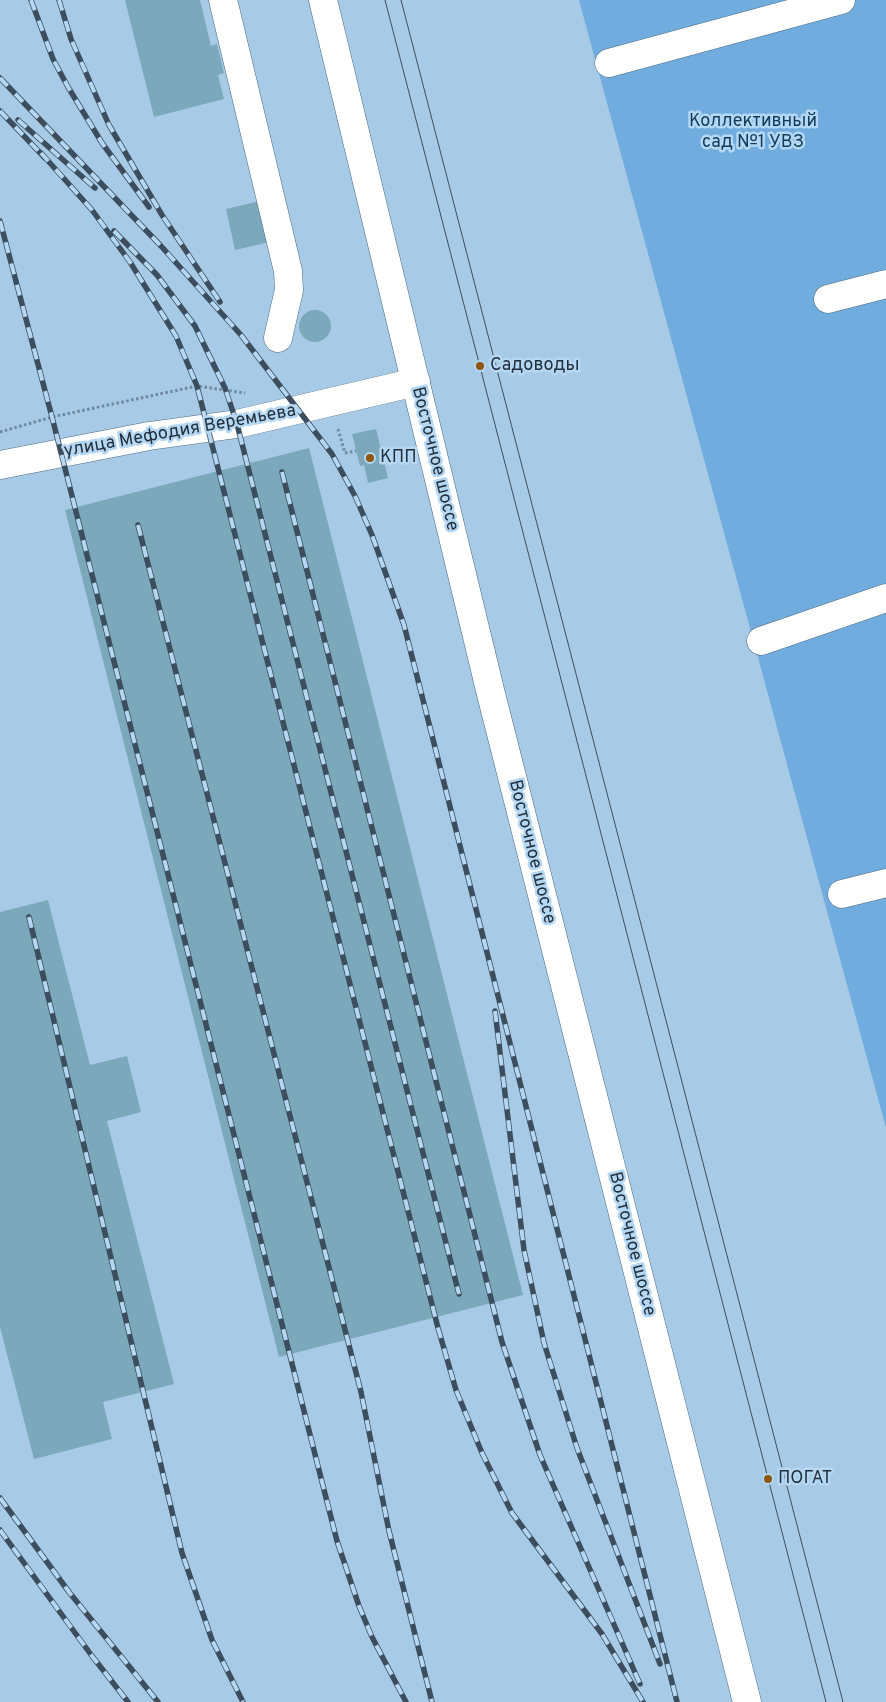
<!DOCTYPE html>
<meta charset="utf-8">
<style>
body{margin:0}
canvas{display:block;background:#a7cae7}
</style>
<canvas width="886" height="1702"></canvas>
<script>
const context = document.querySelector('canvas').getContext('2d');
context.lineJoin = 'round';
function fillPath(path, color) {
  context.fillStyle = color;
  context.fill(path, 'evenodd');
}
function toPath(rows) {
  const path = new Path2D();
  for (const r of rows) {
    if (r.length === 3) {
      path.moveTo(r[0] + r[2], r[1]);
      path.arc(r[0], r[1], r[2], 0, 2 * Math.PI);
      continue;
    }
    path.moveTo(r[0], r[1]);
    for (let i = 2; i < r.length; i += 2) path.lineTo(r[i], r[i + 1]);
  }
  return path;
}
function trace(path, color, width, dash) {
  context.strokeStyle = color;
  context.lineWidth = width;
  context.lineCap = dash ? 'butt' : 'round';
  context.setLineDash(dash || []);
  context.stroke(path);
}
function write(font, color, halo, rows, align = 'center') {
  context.font = font + ' Overpass,sans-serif';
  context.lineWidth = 5;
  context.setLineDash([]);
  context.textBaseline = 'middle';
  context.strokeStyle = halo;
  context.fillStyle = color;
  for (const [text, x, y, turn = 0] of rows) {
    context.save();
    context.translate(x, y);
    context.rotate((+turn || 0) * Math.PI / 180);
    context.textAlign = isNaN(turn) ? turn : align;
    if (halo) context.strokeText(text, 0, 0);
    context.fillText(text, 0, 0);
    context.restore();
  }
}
fillPath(toPath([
 [579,0,886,0,886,1128]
]), '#70acdd');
fillPath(toPath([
 [125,0,200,0,211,46,217,44,224,73,218,75,224,99,154,117],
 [264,200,274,241,235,250,226,209],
 [315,326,16],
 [376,429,388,478,368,483,364,465,360,466,352,434],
 [309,448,523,1295,279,1357,65,510],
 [48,900,90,1065,127,1056,141,1112,107,1121,174,1384,103,1402,112,1439,34,1459,0,1327,0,912]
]), '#7ba8ba');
const minor = toPath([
 [223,0,288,271,289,290,278,338],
 [609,63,841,0],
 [828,299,886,284],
 [0,465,149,436,237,424,416,382],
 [761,641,886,598],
 [842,894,886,883]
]);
const major = toPath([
 [323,0,490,690,747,1702]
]);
trace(minor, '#4b6a85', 29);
trace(major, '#4b6a85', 29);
trace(toPath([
 [338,429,345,453,356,451],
 [0,432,52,417,197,386,245,393]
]), '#6e889d', 3, [2.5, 2.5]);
trace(minor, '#fff', 28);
trace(major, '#fff', 28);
trace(toPath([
 [385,0,826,1702],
 [401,0,843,1702]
]), '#3c4e5d', 1);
const rail = toPath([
 [31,0,53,59,68,87,102,143,149,207],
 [59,0,71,39,109,125,162,215,220,302],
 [0,78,161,246,241,335,332,454,355,496,372,535,404,625,677,1702],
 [0,111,45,158],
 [18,120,95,188],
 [41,153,92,210,130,262,176,336,197,386,438,1328,456,1390,482,1453,512,1513,602,1634,643,1702],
 [0,221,52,417,337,1541,359,1606,372,1637,406,1702],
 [114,231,157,275,195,326,225,388,237,424,459,1294],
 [282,472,502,1342,540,1455,640,1684],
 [138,525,361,1392,389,1531,432,1702],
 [29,917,182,1553,212,1640,243,1702],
 [495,1011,524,1250,544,1343,577,1448,660,1664],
 [0,1498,69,1592,158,1702],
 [0,1530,92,1656,128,1702]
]);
trace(rail, '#3c4e5d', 5.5);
trace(rail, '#b4d7f4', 4, [11]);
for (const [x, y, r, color] of [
 [480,366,5,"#8f5610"],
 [370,458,5,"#8f5610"],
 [768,1479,5,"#8f5610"]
]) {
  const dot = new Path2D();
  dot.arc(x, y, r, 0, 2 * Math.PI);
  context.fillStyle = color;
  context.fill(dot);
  trace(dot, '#b4d7f4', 2);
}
write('18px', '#113b5a', '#b4d7f4', [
 ["Коллективный",753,122],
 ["сад №1 УВЗ",753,143]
]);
write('18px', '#23303c', '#b4d7f4', [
 ["Садоводы",490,366],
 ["КПП",380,458],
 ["ПОГАТ",778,1479]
], 'left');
write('18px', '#23303c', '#b4d7f4', [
 ["улица Мефодия Веремьева",180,432,-10],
 ["Восточное шоссе",434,459,76],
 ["Восточное шоссе",531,852,76],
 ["Восточное шоссе",631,1244,76]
]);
</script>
